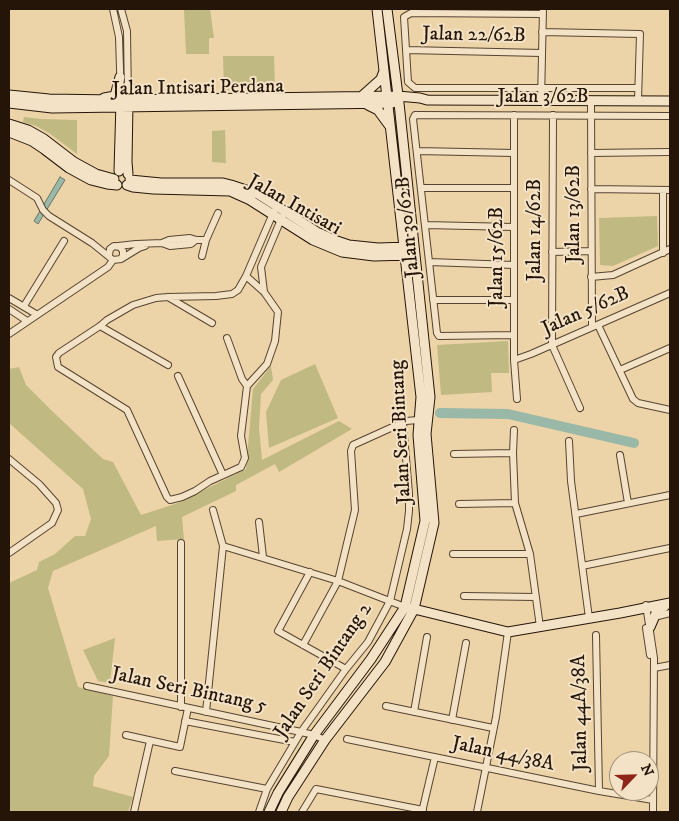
<!DOCTYPE html>
<style>
body{margin:0}
#map{position:relative;width:679px;height:821px;overflow:hidden;background:#edd3a8;font-family:"IM FELL DW Pica",serif}
canvas{display:block}
.frame{position:absolute;inset:0;border:10px solid #241508;pointer-events:none}
.north{position:absolute;left:609px;top:751px;width:50px;height:50px;box-sizing:border-box;background:#f3e2c6;border:1px solid #a0907a;border-radius:50%;rotate:66deg;font-size:14px;font-weight:700;line-height:20px;text-align:center;color:#241508}
.north::after{content:'';display:block;margin:auto;width:18px;height:22px;background:#8f2418;clip-path:polygon(50% 0,100% 100%,50% 72%,0 100%)}
</style>
<div id="map">
<canvas width="679" height="821"></canvas>
<div class="frame"></div>
<div class="north">N</div>
</div>
<script>
const context = document.querySelector('canvas').getContext('2d');
context.lineJoin = 'round';
function fillPath(path, color) {
  context.fillStyle = color;
  context.fill(path, 'evenodd');
}
function toPath(rows) {
  const path = new Path2D();
  for (const r of rows) {
    path.moveTo(r[0], r[1]);
    for (let i = 2; i < r.length; i += 2) path.lineTo(r[i], r[i + 1]);
  }
  return path;
}
function trace(path, color, width, dash) {
  context.strokeStyle = color;
  context.lineWidth = width;
  context.lineCap = dash ? 'butt' : 'round';
  context.setLineDash(dash || []);
  context.stroke(path);
}
function write(font, color, halo, rows, align = 'center') {
  context.font = font + ' "IM FELL DW Pica",serif';
  context.lineWidth = 4;
  context.setLineDash([]);
  context.textBaseline = 'middle';
  context.strokeStyle = halo;
  context.fillStyle = color;
  for (const [text, x, y, turn = 0] of rows) {
    context.save();
    context.translate(x, y);
    context.rotate((+turn || 0) * Math.PI / 180);
    context.textAlign = isNaN(turn) ? turn : align;
    if (halo) context.strokeText(text, 0, 0);
    context.fillText(text, 0, 0);
    context.restore();
  }
}
fillPath(toPath([
 [184,9,210,9,214,38,209,38,209,54,186,54],
 [223,56,274,56,275,89,224,90],
 [24,117,41,119,77,120,77,154,49,133,36,126,23,122],
 [225,130,226,163,212,162,212,131],
 [657,216,658,246,613,266,600,265,599,218],
 [508,341,509,373,491,373,492,392,441,395,437,345],
 [315,364,338,418,269,448,266,412,281,380],
 [271,366,273,380,261,394,259,428,262,460,339,421,352,429,279,472,275,464,236,485,236,491,182,517,184,539,157,541,156,526,53,571,48,588,78,687,113,696,109,756,94,776,93,786,133,797,128,812,9,812,9,583,37,570,39,562,55,554,75,536,85,536,91,519,83,489,9,423,9,369,19,367,26,385,52,411,103,459,113,462,141,515,178,503,246,469,253,389],
 [115,638,110,683,98,681,83,650]
]), '#c0ba82');
const water = toPath([
 [60,177,65,180,38,224,34,221,60,177]
]);
fillPath(water, '#99b8a7');
trace(water, '#6a7767', 1);
trace(toPath([
 [440,413,508,414,634,443]
]), '#99b8a7', 10);
const street = toPath([
 [113,9,119,37,121,100],
 [121,9,127,31,128,100],
 [543,14,411,13,404,17,408,82,415,88,638,88],
 [542,32,640,34,638,100],
 [406,50,542,53],
 [541,101,543,9],
 [591,101,592,327],
 [514,115,514,360,517,399],
 [553,115,552,345,580,408],
 [417,151,514,153],
 [591,153,670,152],
 [9,180,37,198,43,210,49,216,92,243,113,260,121,259,123,255,123,251,120,247,114,246,110,249,109,255],
 [421,188,514,188],
 [591,189,670,190],
 [425,225,514,227],
 [196,240,191,244,170,246,162,243,169,240,190,238,196,240,206,240],
 [118,246,136,244,162,243],
 [552,252,591,251],
 [663,253,663,190],
 [202,256,206,240,218,213],
 [121,259,139,248,145,246],
 [429,262,514,265],
 [246,276,264,292,278,312,275,341,267,364,247,386,241,436,245,458,241,467,210,481,195,491,182,497,170,500,167,497,127,410,58,367,56,357,59,353,100,326,107,320,133,305,156,298,168,297,216,296,232,294,238,290,246,276],
 [246,276,274,211],
 [591,277,613,275,670,249],
 [264,292,261,267,282,217],
 [168,297,212,323],
 [9,298,36,314],
 [433,300,514,300],
 [24,306,64,241],
 [9,309,27,321],
 [598,325,633,399,638,403,670,410],
 [100,326,168,365],
 [9,334,108,267,113,260],
 [514,335,439,336,437,333,413,119,415,115,670,116],
 [227,338,242,379,247,386],
 [514,360,531,354,670,293],
 [620,370,670,348],
 [178,376,223,475],
 [514,430,513,453,515,503,530,554,540,627],
 [569,441,571,481,589,618],
 [454,454,513,453],
 [620,455,628,503],
 [9,459,39,484,56,503,58,510,52,523,9,553],
 [459,504,515,503],
 [576,514,670,495],
 [259,522,263,557],
 [223,546,338,581,405,607],
 [453,554,530,554],
 [582,566,670,548],
 [310,572,278,631,346,669],
 [464,596,536,597],
 [646,605,654,658,653,812],
 [654,617,670,613],
 [646,628,650,655],
 [596,635,599,791],
 [303,645,338,581,355,510,351,451,353,445,406,421,418,420],
 [654,668,670,665],
 [87,686,301,732,314,735,325,740],
 [386,706,493,728],
 [181,707,181,543],
 [206,712,223,546,213,510],
 [414,712,427,637],
 [452,720,466,643],
 [185,721,295,742],
 [126,735,180,747,188,708],
 [347,739,599,791,653,800],
 [175,771,267,789],
 [134,812,150,741],
 [259,812,267,789,301,732,346,669,368,642,390,601,407,529,409,511,409,493,403,423],
 [302,812,316,789,423,810],
 [422,812,435,757],
 [477,812,496,717,508,632]
]);
const secondary = toPath([
 [128,86,141,99],
 [9,95,49,99,115,100,398,96,420,98,427,100,670,101],
 [362,96,381,79,384,71],
 [104,98,115,96,120,77],
 [9,103,52,108,392,103],
 [128,103,127,162,128,174],
 [368,105,378,110,389,125],
 [9,124,28,130,44,139,74,162,96,174,114,179],
 [9,132,32,141,44,149,69,168,91,180,107,184,117,185],
 [119,171,121,102],
 [130,180,161,183,223,183,231,185,258,194,317,232,337,241,349,245,378,248,409,247],
 [127,185,133,187,153,189,230,191,250,200,313,240,342,252,374,256,410,255],
 [410,608,508,632,620,613,670,603],
 [650,627,656,613,665,606],
 [269,812,278,793,314,735,371,659,405,607,425,521,418,435,421,397,377,9],
 [281,812,288,797,325,740,385,662,414,609,434,523,426,434,430,397,399,103,387,9]
]);
trace(street, '#564430', 8);
trace(secondary, '#241508', 11);
trace(street, '#f3e2c6', 6);
trace(secondary, '#f3e2c6', 9);
write('20px', '#241508', '#f3e2c6', [
 ["Jalan 22/62B",474,36,1],
 ["Jalan Intisari Perdana",198,89,-1],
 ["Jalan 3/62B",543,98],
 ["Jalan Intisari",294,206,29],
 ["Jalan 13/62B",575,214,-90],
 ["Jalan 30/62B",409,227,-96],
 ["Jalan 14/62B",536,230,-90],
 ["Jalan 15/62B",498,257,-90],
 ["Jalan 5/62B",586,312,-24],
 ["Jalan Seri Bintang",402,432,-93],
 ["Jalan Seri Bintang 2",324,671,-56],
 ["Jalan Seri Bintang 5",189,691,12],
 ["Jalan 44A/38A",581,713,-91],
 ["Jalan 44/38A",503,755,12]
]);
</script>
